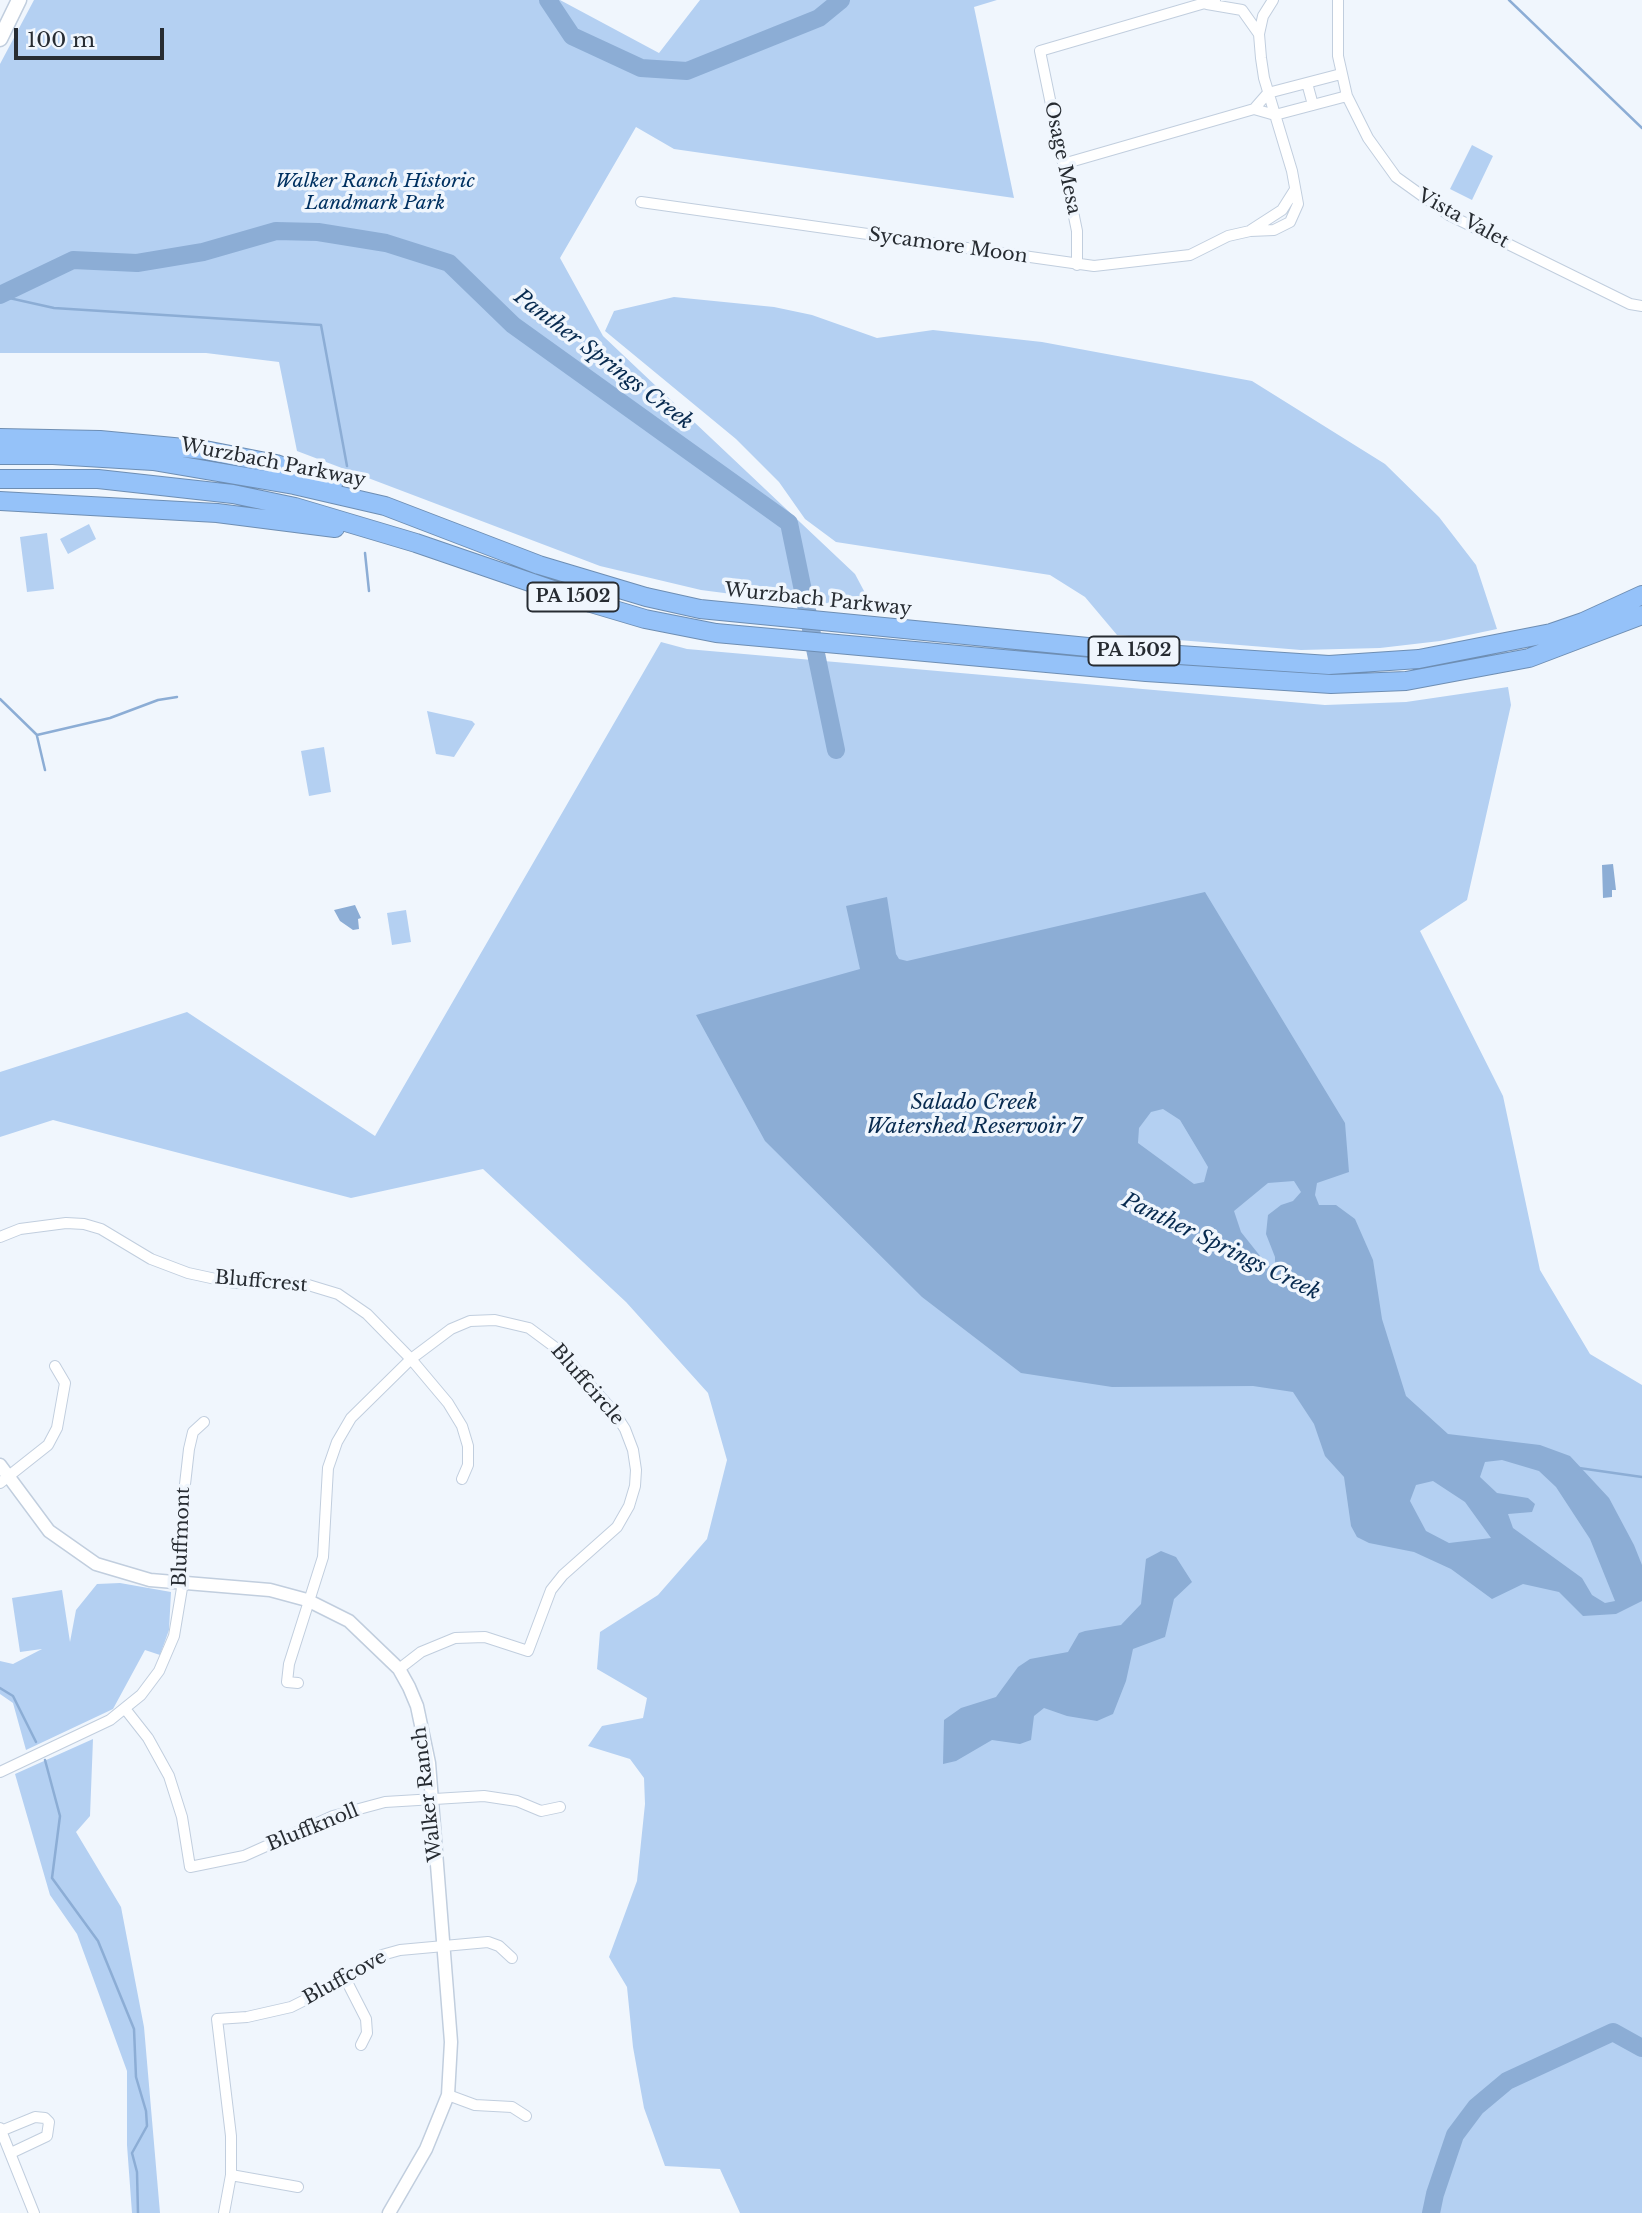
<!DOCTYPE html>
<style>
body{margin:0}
#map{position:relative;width:1642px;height:2213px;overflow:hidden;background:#f0f6fd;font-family:"Libre Baskerville",serif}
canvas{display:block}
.scale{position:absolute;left:14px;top:28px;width:150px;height:32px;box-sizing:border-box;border:4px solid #272c32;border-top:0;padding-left:9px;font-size:21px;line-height:24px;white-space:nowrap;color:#272c32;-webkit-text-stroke:5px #f0f6fd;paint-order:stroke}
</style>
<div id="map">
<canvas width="1642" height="2213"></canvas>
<div class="scale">100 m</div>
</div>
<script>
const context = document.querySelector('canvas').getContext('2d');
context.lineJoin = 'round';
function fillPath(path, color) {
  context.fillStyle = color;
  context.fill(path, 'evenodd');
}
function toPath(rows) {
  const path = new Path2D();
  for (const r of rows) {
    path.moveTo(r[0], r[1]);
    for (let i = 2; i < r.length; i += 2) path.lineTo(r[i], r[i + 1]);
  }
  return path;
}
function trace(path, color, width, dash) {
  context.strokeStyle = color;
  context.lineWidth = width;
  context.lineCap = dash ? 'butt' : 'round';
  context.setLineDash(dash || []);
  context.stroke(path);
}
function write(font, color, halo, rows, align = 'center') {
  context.font = font + ' "Libre Baskerville",serif';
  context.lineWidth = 7;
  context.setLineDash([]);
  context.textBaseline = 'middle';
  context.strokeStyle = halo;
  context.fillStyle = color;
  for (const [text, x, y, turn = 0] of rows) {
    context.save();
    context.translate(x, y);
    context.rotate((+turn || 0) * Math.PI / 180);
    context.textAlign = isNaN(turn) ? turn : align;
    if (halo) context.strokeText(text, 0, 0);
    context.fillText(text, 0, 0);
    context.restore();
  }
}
fillPath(toPath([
 [34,0,560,0,659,53,700,0,997,0,974,7,1014,198,674,149,636,127,560,258,603,336,855,574,872,606,786,601,701,590,600,566,297,451,279,362,206,353,0,353,0,64],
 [1472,145,1493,156,1472,200,1450,189],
 [674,297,774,307,812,315,877,338,933,330,1042,342,1252,381,1385,464,1439,517,1476,565,1497,629,1440,641,1380,648,1301,650,1117,635,1085,597,1050,575,836,542,805,519,779,482,736,439,605,331,614,311],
 [89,524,96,539,68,554,60,539],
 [47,533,54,589,27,592,20,537],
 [661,642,687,649,1325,705,1406,702,1508,687,1511,705,1467,900,1420,931,1503,1096,1540,1270,1590,1354,1642,1385,1642,2213,740,2213,720,2169,665,2166,644,2108,633,2047,627,1987,609,1957,637,1881,645,1804,644,1778,630,1759,588,1746,602,1726,643,1718,647,1698,597,1669,600,1632,658,1595,707,1539,727,1460,708,1393,626,1302,483,1169,351,1198,53,1120,0,1137,0,1072,187,1012,375,1136],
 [427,711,472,721,475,724,454,757,436,754],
 [324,747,331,792,309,796,301,751],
 [406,910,411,942,392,945,387,913],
 [120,1583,171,1592,169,1630,160,1655,145,1650,113,1709,26,1750,13,1703,0,1694,0,1661,13,1664,42,1649,20,1652,12,1598,62,1590,70,1642,76,1610,97,1584],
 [93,1739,90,1816,76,1832,121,1907,144,2027,160,2213,132,2213,127,2145,127,2071,77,1934,50,1895,15,1774]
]), '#b4d0f2');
fillPath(toPath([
 [1613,864,1616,890,1612,890,1612,897,1603,898,1602,865],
 [1205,892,1345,1123,1349,1172,1317,1183,1315,1195,1319,1205,1336,1205,1355,1219,1373,1260,1382,1319,1406,1396,1448,1434,1540,1445,1570,1456,1609,1498,1634,1545,1642,1565,1642,1601,1616,1614,1583,1616,1559,1592,1523,1584,1492,1599,1451,1569,1414,1552,1369,1543,1357,1537,1351,1526,1344,1477,1325,1456,1314,1424,1293,1392,1253,1386,1112,1387,1021,1373,922,1297,765,1141,696,1015,860,969,846,906,887,897,896,954,899,959,907,961],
 [1163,1109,1180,1120,1201,1155,1208,1167,1204,1182,1194,1184,1138,1143,1139,1128,1151,1112],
 [1294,1181,1301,1192,1293,1201,1281,1205,1268,1215,1266,1234,1275,1257,1275,1267,1268,1266,1241,1232,1234,1211,1268,1183],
 [1502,1460,1539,1471,1556,1487,1590,1539,1615,1601,1605,1603,1592,1595,1582,1578,1513,1528,1508,1514,1532,1512,1535,1504,1528,1498,1497,1493,1480,1477,1485,1462],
 [1433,1481,1465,1502,1491,1538,1449,1543,1426,1531,1410,1501,1416,1485],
 [355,905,361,918,358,919,359,929,353,930,340,921,334,910],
 [1161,1551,1176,1557,1192,1582,1174,1599,1165,1637,1133,1649,1126,1681,1113,1714,1097,1721,1067,1716,1044,1708,1034,1716,1031,1740,1020,1744,992,1740,956,1761,943,1764,944,1720,961,1708,996,1697,1018,1667,1030,1659,1068,1652,1079,1633,1085,1631,1121,1625,1141,1604,1146,1559]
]), '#8cadd5');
trace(toPath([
 [1509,0,1642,128],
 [0,296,54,308,321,325,347,466],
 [365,553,369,591],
 [0,699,37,735,110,718,158,700,177,697],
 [37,736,45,770],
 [1579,1468,1642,1477],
 [0,1688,13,1696,36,1742],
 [45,1760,60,1816,52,1878,98,1941,134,2029,136,2077,146,2111,147,2126,132,2153,137,2172,138,2213]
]), '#8cadd5', 2.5);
trace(toPath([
 [548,0,572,36,641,68,687,71,819,18,841,0],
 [0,295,73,260,137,263,203,252,276,231,318,232,386,243,449,263,513,325,789,523,836,750],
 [1431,2213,1435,2194,1455,2135,1476,2107,1507,2081,1613,2032,1642,2048]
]), '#8cadd5', 18);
const minor = toPath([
 [1338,0,1338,56,1347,96,1368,138,1396,177,1449,215,1630,304,1642,306],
 [1207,4,1242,10,1259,34],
 [1307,83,1313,105],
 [1254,109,1268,93,1341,74],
 [1063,164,1254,109,1275,115,1347,96],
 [641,202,1094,266,1190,255,1228,236,1250,231,1274,230,1290,222,1298,204,1292,171,1264,78,1261,58,1259,34,1263,16,1273,0],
 [1251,230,1282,210,1294,191],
 [1077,265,1077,231,1040,51,1215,0],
 [0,1237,20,1229,66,1223,84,1224,101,1229,151,1259,188,1273,234,1283,305,1284,338,1294,367,1314,411,1359,448,1403,462,1426,468,1446,468,1465,462,1479],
 [0,1483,48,1445,57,1428,65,1383,55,1366],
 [298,1683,287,1682,289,1664,323,1557,328,1468,337,1442,351,1418,411,1359,451,1329,470,1321,495,1320,529,1328,560,1351,614,1412,625,1429,633,1450,636,1470,635,1486,629,1506,617,1527,563,1575,551,1590,528,1651,485,1637,455,1638,421,1652,399,1669],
 [126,1710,148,1738,169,1776,182,1817,190,1867,244,1856,333,1816,385,1802,484,1796,517,1801,541,1811,560,1807],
 [0,1772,110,1720,141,1695,159,1671,174,1636,183,1582,183,1502,189,1449,193,1432,204,1422],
 [345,1978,366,2019,367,2033,361,2045],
 [448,2095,475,2105,512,2107,526,2116],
 [0,2128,34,2213],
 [1,2131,35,2117,45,2118,49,2122,47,2136,11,2153],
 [231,2175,298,2187],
 [224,2213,231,2175,231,2136,217,2019,247,2017,291,2007,331,1987,382,1955,400,1950,488,1942,499,1946,512,1958]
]);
const tertiary = toPath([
 [0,1465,49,1531,96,1564,150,1580,270,1590,307,1600,349,1621,399,1669,409,1687,417,1706,429,1763,451,2042,448,2095,426,2149,389,2213]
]);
const secondary = toPath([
 [0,39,19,0]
]);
const motorway = toPath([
 [0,438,100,440,205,450,276,464,333,484],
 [0,455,53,455,153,461,294,485,385,506,539,565,646,597,700,609,1149,653,1329,665,1419,659,1551,633,1583,622,1642,595],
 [0,479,98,479,233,494,295,507,416,543,591,603,645,619,716,633,1146,672,1331,684,1406,681,1529,658,1642,615],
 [0,501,217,513,335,528]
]);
trace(minor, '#c1cede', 12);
trace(tertiary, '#c1cede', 15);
trace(secondary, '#c1cede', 17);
trace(motorway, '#6e8eb3', 20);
trace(minor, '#fff', 10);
trace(tertiary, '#fff', 12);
trace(secondary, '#fff', 14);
trace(motorway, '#95c2f9', 18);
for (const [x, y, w] of [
 [573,597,91],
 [1134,651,91]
]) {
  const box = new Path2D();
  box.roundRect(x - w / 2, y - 14.5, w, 29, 5);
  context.fillStyle = '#f0f6fd';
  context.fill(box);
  trace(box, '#272c32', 2);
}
write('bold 18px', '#272c32', null, [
 ["PA 1502",573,597],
 ["PA 1502",1134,651]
]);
write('19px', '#272c32', '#f0f6fd', [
 ["Osage Mesa",1062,158,78],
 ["Vista Valet",1463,219,29],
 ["Sycamore Moon",948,246,8],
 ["Wurzbach Parkway",273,463,11],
 ["Wurzbach Parkway",818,600,6],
 ["Bluffcrest",261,1282,5],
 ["Bluffcircle",587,1385,49],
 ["Bluffmont",182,1537,-88],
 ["Walker Ranch",428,1794,-97],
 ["Bluffknoll",313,1828,-22],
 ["Bluffcove",345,1978,-29]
]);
write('italic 19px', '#003161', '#f0f6fd', [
 ["Walker Ranch Historic",375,182],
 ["Landmark Park",375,204]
]);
write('italic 21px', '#072a4f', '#f0f6fd', [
 ["Panther Springs Creek",603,360,37],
 ["Salado Creek",974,1103],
 ["Watershed Reservoir 7",974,1127],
 ["Panther Springs Creek",1221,1247,26]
]);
</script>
